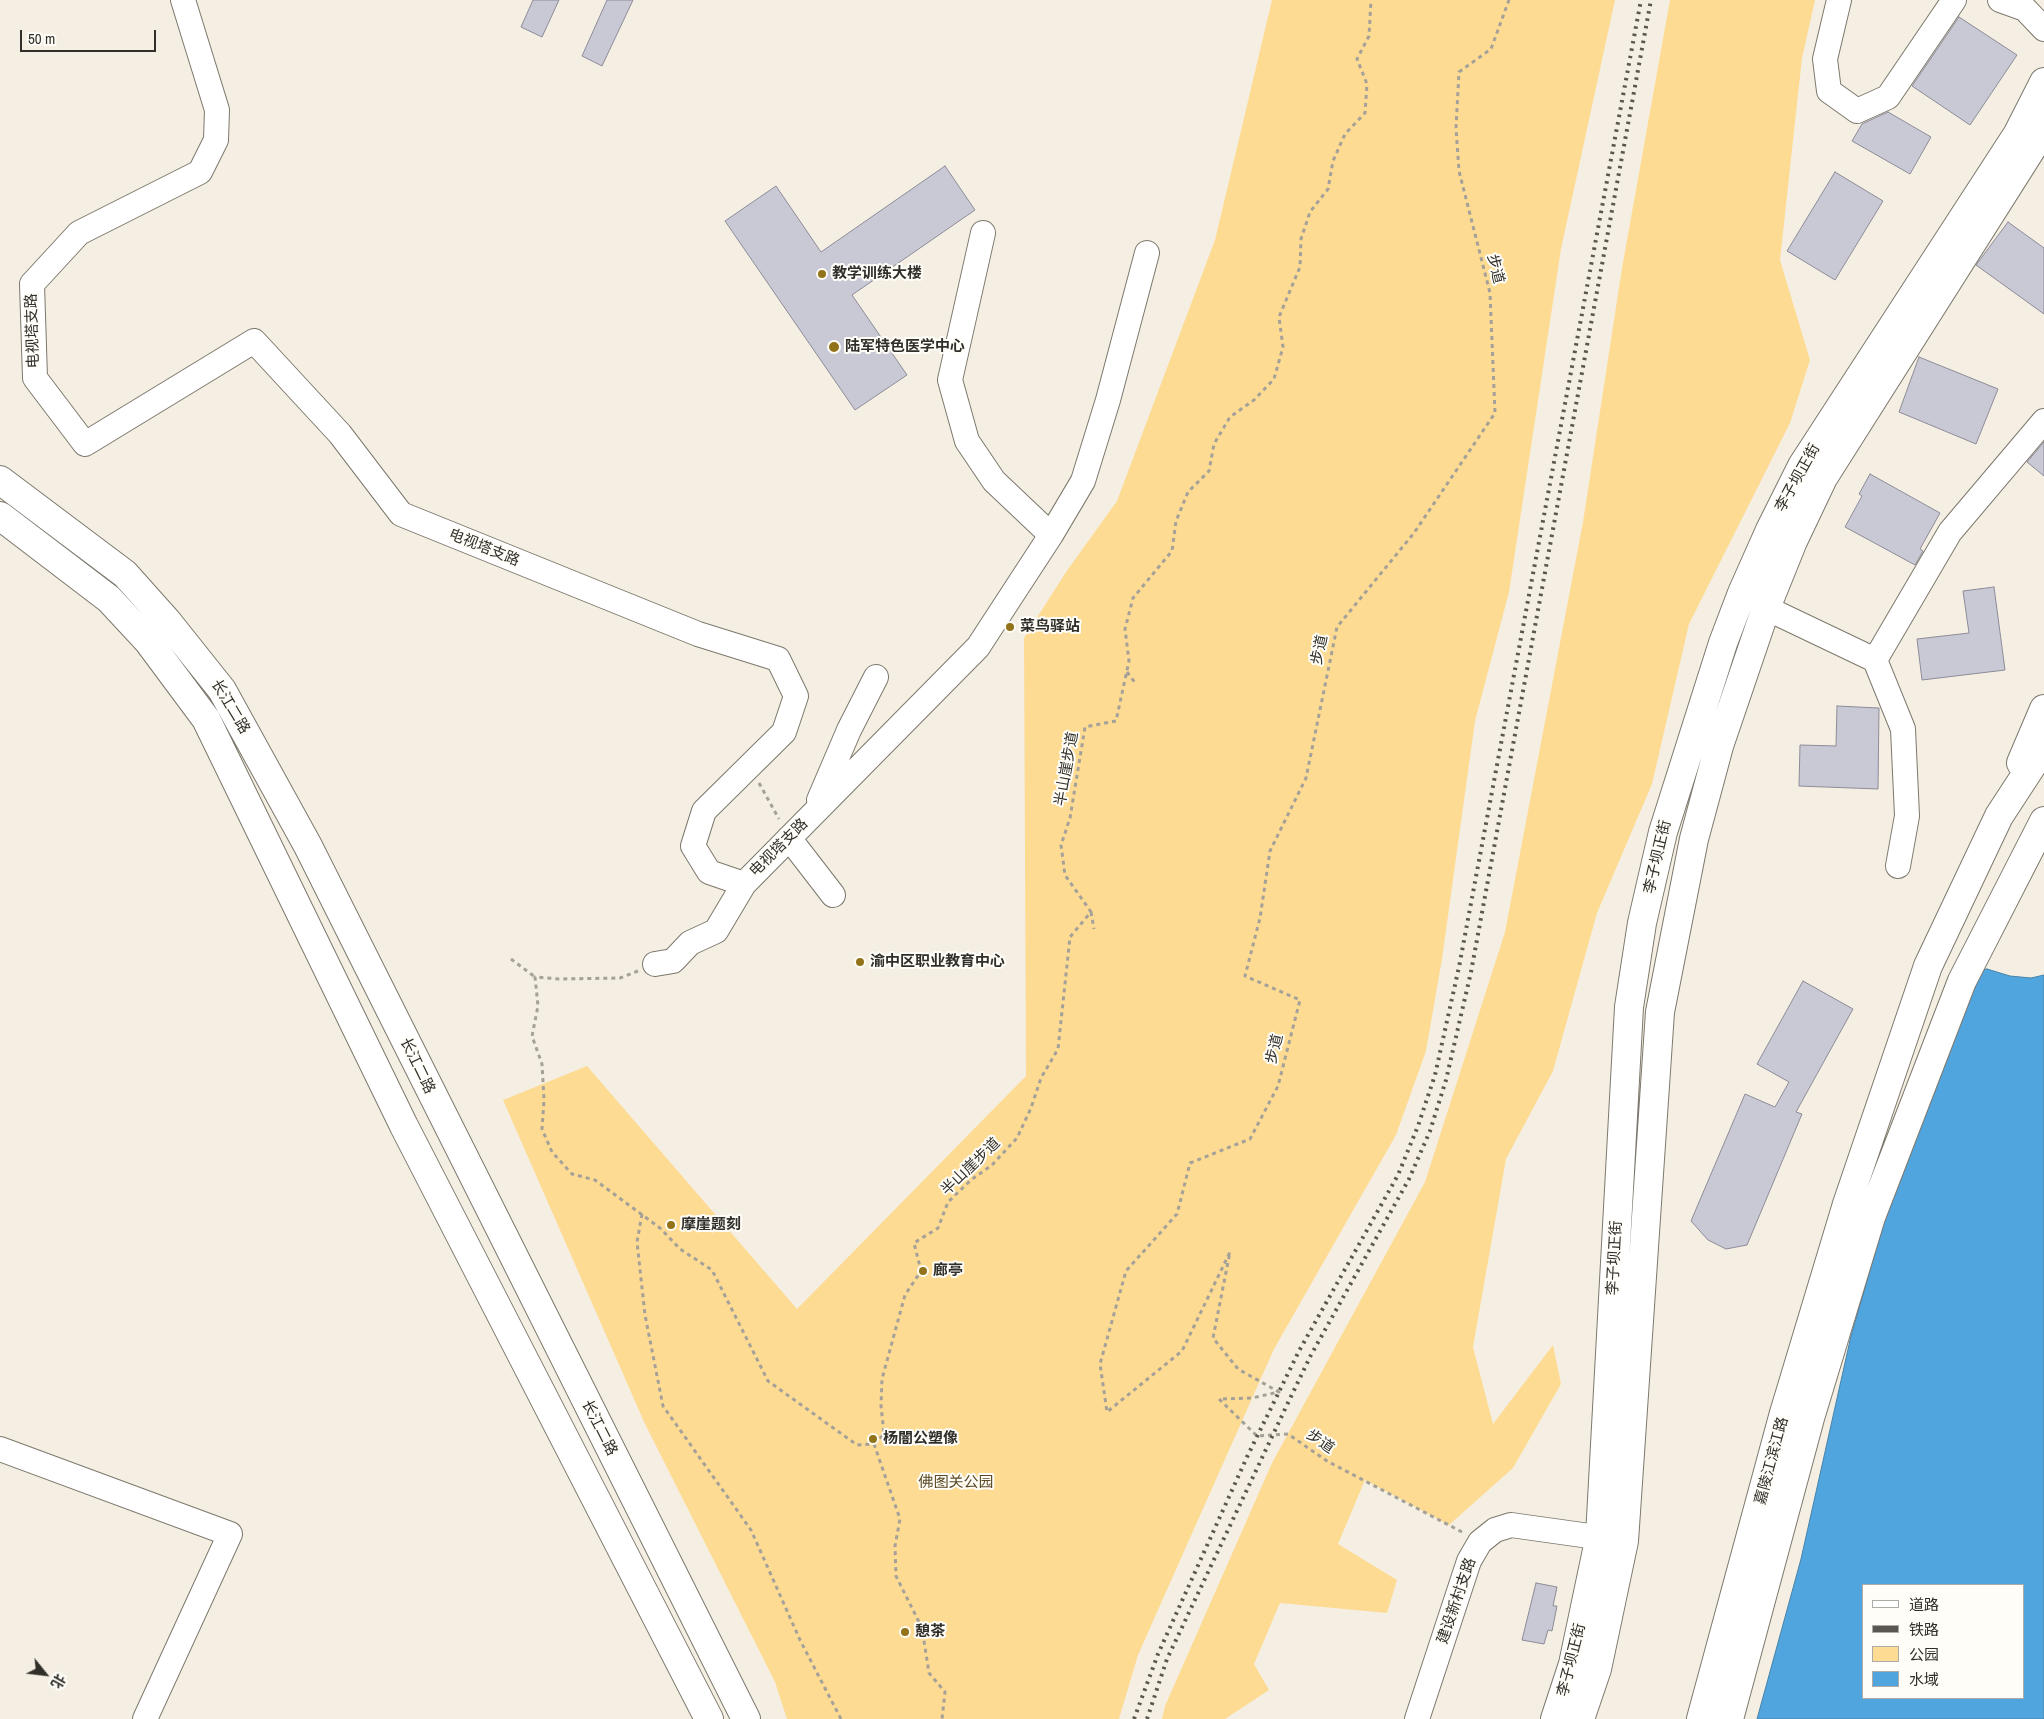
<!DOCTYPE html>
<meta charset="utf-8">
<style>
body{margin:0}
#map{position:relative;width:2044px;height:1719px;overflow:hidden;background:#f5efe3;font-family:"Archivo Narrow","Noto Sans SC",sans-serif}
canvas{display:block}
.legend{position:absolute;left:1862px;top:1584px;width:162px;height:115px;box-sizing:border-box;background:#fffdf8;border:1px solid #adaba6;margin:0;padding:6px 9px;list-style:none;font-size:15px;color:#312f2a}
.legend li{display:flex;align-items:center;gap:10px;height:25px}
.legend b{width:25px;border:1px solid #adaba6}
.north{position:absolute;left:20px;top:1649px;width:50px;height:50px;-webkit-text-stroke:4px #fffdf8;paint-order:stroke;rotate:119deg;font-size:14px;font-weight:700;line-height:20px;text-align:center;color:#312f2a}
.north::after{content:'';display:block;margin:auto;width:18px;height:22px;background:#312f2a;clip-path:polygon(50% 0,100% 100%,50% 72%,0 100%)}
.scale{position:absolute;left:20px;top:30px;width:136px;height:22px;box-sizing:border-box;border:2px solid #312f2a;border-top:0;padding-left:6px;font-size:15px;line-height:18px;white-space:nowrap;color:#312f2a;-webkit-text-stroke:4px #fffdf8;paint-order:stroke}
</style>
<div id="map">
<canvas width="2044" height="1719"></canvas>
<ul class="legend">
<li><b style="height:6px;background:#fff"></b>道路</li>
<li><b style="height:6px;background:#595750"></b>铁路</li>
<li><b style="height:14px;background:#fddb93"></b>公园</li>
<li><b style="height:14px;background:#50a5de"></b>水域</li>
</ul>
<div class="north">北</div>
<div class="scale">50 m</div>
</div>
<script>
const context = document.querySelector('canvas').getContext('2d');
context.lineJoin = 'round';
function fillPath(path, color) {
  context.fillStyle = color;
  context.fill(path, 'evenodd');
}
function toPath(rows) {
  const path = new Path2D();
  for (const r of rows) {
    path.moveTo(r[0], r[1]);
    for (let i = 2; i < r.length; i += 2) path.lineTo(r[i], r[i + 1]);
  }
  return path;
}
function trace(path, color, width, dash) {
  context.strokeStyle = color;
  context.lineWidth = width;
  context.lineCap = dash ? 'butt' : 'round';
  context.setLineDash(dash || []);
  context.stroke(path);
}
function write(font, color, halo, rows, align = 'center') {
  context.font = font + ' "Archivo Narrow","Noto Sans SC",sans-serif';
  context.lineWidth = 4;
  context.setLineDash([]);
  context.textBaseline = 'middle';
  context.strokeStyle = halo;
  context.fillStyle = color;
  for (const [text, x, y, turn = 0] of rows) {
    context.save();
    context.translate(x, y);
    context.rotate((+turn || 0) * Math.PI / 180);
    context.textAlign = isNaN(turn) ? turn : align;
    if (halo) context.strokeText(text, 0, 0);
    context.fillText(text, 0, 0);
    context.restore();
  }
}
fillPath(toPath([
 [1272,0,1615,0,1561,249,1509,592,1475,721,1442,959,1426,1051,1396,1135,1274,1349,1138,1655,1119,1719,787,1719,775,1682,645,1424,503,1100,587,1066,797,1309,1026,1076,1024,638,1066,572,1117,501,1215,240],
 [1670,0,1815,0,1802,58,1780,260,1810,360,1790,423,1689,624,1652,784,1597,913,1553,1071,1506,1159,1473,1347,1493,1424,1553,1345,1561,1384,1513,1468,1449,1525,1365,1480,1338,1544,1397,1580,1387,1613,1280,1603,1254,1664,1269,1690,1225,1719,1162,1719,1165,1706,1272,1463,1425,1182,1505,932,1583,522,1622,268]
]), '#fddb93');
const water = toPath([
 [1987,969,2010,976,2031,978,2044,975,2044,1719,1757,1719,1801,1559,1851,1336,1956,974,1987,969],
 [1863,1585,2023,1585,2023,1698,1863,1698,1863,1585]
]);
fillPath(water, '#50a5de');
trace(water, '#4782a8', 1);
const building = toPath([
 [533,0,559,0,542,37,521,27,533,0],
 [607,0,633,0,602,66,582,56,607,0],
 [1959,17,2017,55,1970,125,1912,86,1959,17],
 [1888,112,1931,137,1910,174,1852,141,1862,124,1888,112],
 [945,166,975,210,852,295,907,375,855,410,725,221,776,186,821,252,945,166],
 [1835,172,1883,201,1835,280,1787,251,1835,172],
 [2008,222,2044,248,2044,314,1976,265,2008,222],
 [1919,357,1998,389,1976,444,1899,412,1919,357],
 [2044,442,2044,476,2027,462,2044,442],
 [1870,474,1940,513,1920,549,1923,551,1915,565,1845,527,1862,496,1859,494,1870,474],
 [1994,587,2005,670,1922,680,1917,639,1969,633,1963,591,1994,587],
 [1837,706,1879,708,1878,789,1799,786,1800,745,1836,746,1837,706],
 [1803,981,1853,1009,1796,1112,1802,1114,1747,1245,1726,1249,1708,1240,1691,1221,1745,1094,1775,1107,1789,1082,1757,1064,1803,981],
 [1536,1583,1557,1587,1553,1606,1557,1606,1552,1631,1548,1630,1544,1644,1522,1640,1536,1583]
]);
fillPath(building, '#c9c8d5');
trace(building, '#8c8b97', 1);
const minor = toPath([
 [183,0,217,110,216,140,200,172,79,233,32,284,35,378,85,444,254,341,340,434,401,514,698,634,778,659,796,696,784,732,704,811,693,846,709,872,744,884,978,647,1051,535,1083,481,1108,400,1147,253],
 [1839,0,1825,59,1829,91,1857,111,1888,97,1954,0],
 [2000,0,2025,9,2044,29],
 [983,233,950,380,967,441,994,481,1051,535],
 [1766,608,1875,660,1903,729,1907,816,1898,866],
 [1875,660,1950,532,2044,421],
 [819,800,849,730,876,677],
 [789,838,833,895],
 [655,964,673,961,690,943,716,931,744,884],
 [0,1449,230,1534,145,1719],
 [1417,1719,1469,1561,1480,1542,1495,1530,1511,1525,1618,1540]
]);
const major = toPath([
 [0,480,125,574,167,621,222,690,308,846,746,1719],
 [0,516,109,599,148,641,206,719,404,1126,709,1719],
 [2021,763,2044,709],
 [1555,1719,1573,1664,1600,1536,1629,1007,1642,923,1663,832,1723,643,1742,593,1770,530,1802,466,2017,135,2044,82],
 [1580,1719,1597,1669,1624,1541,1660,1012,1694,839,1719,746,1766,608,1793,541,1823,478,2034,145,2044,126],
 [1701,1719,1784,1413,1847,1204,1928,966,1999,816,2044,747],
 [1729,1719,1810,1418,1871,1217,1962,981,2044,821]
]);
trace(minor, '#7d786d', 26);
trace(major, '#7d786d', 30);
trace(toPath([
 [1127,672,1136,684],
 [759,783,779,819],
 [1091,912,1094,929],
 [511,959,535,977],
 [638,971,620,978,559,979,535,977,538,1006,532,1036,542,1064,544,1100,542,1129,552,1152,572,1174,595,1180,660,1228,680,1249,712,1270,768,1381,857,1445,874,1444],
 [642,1214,637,1242,645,1315,663,1406,751,1530,800,1640,841,1719],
 [874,1444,884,1434,881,1406,882,1379,905,1295,921,1271,914,1243,938,1228,948,1202,971,1180,992,1165,1017,1138,1031,1108,1041,1078,1058,1049,1070,937,1091,912,1065,875,1061,845,1070,818,1085,727,1116,721,1129,661,1125,629,1133,598,1172,551,1176,521,1188,492,1209,471,1214,444,1230,417,1254,400,1274,379,1283,347,1279,317,1300,267,1301,239,1310,212,1328,189,1333,161,1345,134,1365,113,1367,84,1357,59,1369,36,1371,0],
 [874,1444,900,1519,895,1546,896,1576,922,1628,929,1673,945,1692,942,1719],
 [1462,1532,1327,1461,1288,1434,1257,1436,1219,1399,1252,1398,1279,1392,1238,1369,1213,1338,1230,1252,1182,1351,1107,1412,1100,1364,1126,1271,1177,1214,1190,1163,1250,1139,1278,1086,1300,1000,1245,976,1260,918,1270,851,1306,778,1337,627,1414,533,1495,413,1490,293,1459,171,1456,128,1459,72,1491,49,1509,0]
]), '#a5a198', 3, [4, 4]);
trace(minor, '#fff', 24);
trace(major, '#fff', 28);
trace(toPath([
 [1134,1719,1158,1654,1247,1457,1299,1351,1398,1175,1418,1126,1435,1075,1459,967,1641,0],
 [1147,1719,1167,1659,1286,1407,1311,1355,1409,1179,1430,1131,1446,1080,1471,972,1651,0]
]), '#595750', 4, [2.5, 5]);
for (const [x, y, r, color] of [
 [822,274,5,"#92731a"],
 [834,347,6,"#92731a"],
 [1010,627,5,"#92731a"],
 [860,962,5,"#92731a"],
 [671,1225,5,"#92731a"],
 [923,1271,5,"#92731a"],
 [873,1439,5,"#92731a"],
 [905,1632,5,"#92731a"]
]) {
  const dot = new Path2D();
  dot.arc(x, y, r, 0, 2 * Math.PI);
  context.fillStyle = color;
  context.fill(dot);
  trace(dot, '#fffdf8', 2);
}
write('15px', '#312f2a', '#fffdf8', [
 ["步道",1495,269,76],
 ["电视塔支路",33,331,-92],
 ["李子坝正街",1798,478,-61],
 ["电视塔支路",484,548,22],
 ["步道",1320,650,-78],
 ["长江二路",230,707,59],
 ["半山崖步道",1067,769,-80],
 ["电视塔支路",779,848,-45],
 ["李子坝正街",1658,857,-77],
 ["步道",1275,1049,-76],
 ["长江二路",417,1066,64],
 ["半山崖步道",971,1167,-44],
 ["李子坝正街",1615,1258,-87],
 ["长江二路",599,1428,63],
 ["步道",1320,1442,35],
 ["嘉陵江滨江路",1772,1461,-75],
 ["建设新村支路",1457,1601,-71],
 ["李子坝正街",1572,1660,-76]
]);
write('bold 15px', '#312f2a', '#fffdf8', [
 ["教学训练大楼",832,274],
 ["陆军特色医学中心",845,347],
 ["菜鸟驿站",1020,627],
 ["渝中区职业教育中心",870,962],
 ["摩崖题刻",681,1225],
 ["廊亭",933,1271],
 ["杨闇公塑像",883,1439],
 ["憩茶",915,1632]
], 'left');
write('15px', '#5b4a24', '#fffdf8', [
 ["佛图关公园",956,1483]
]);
</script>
